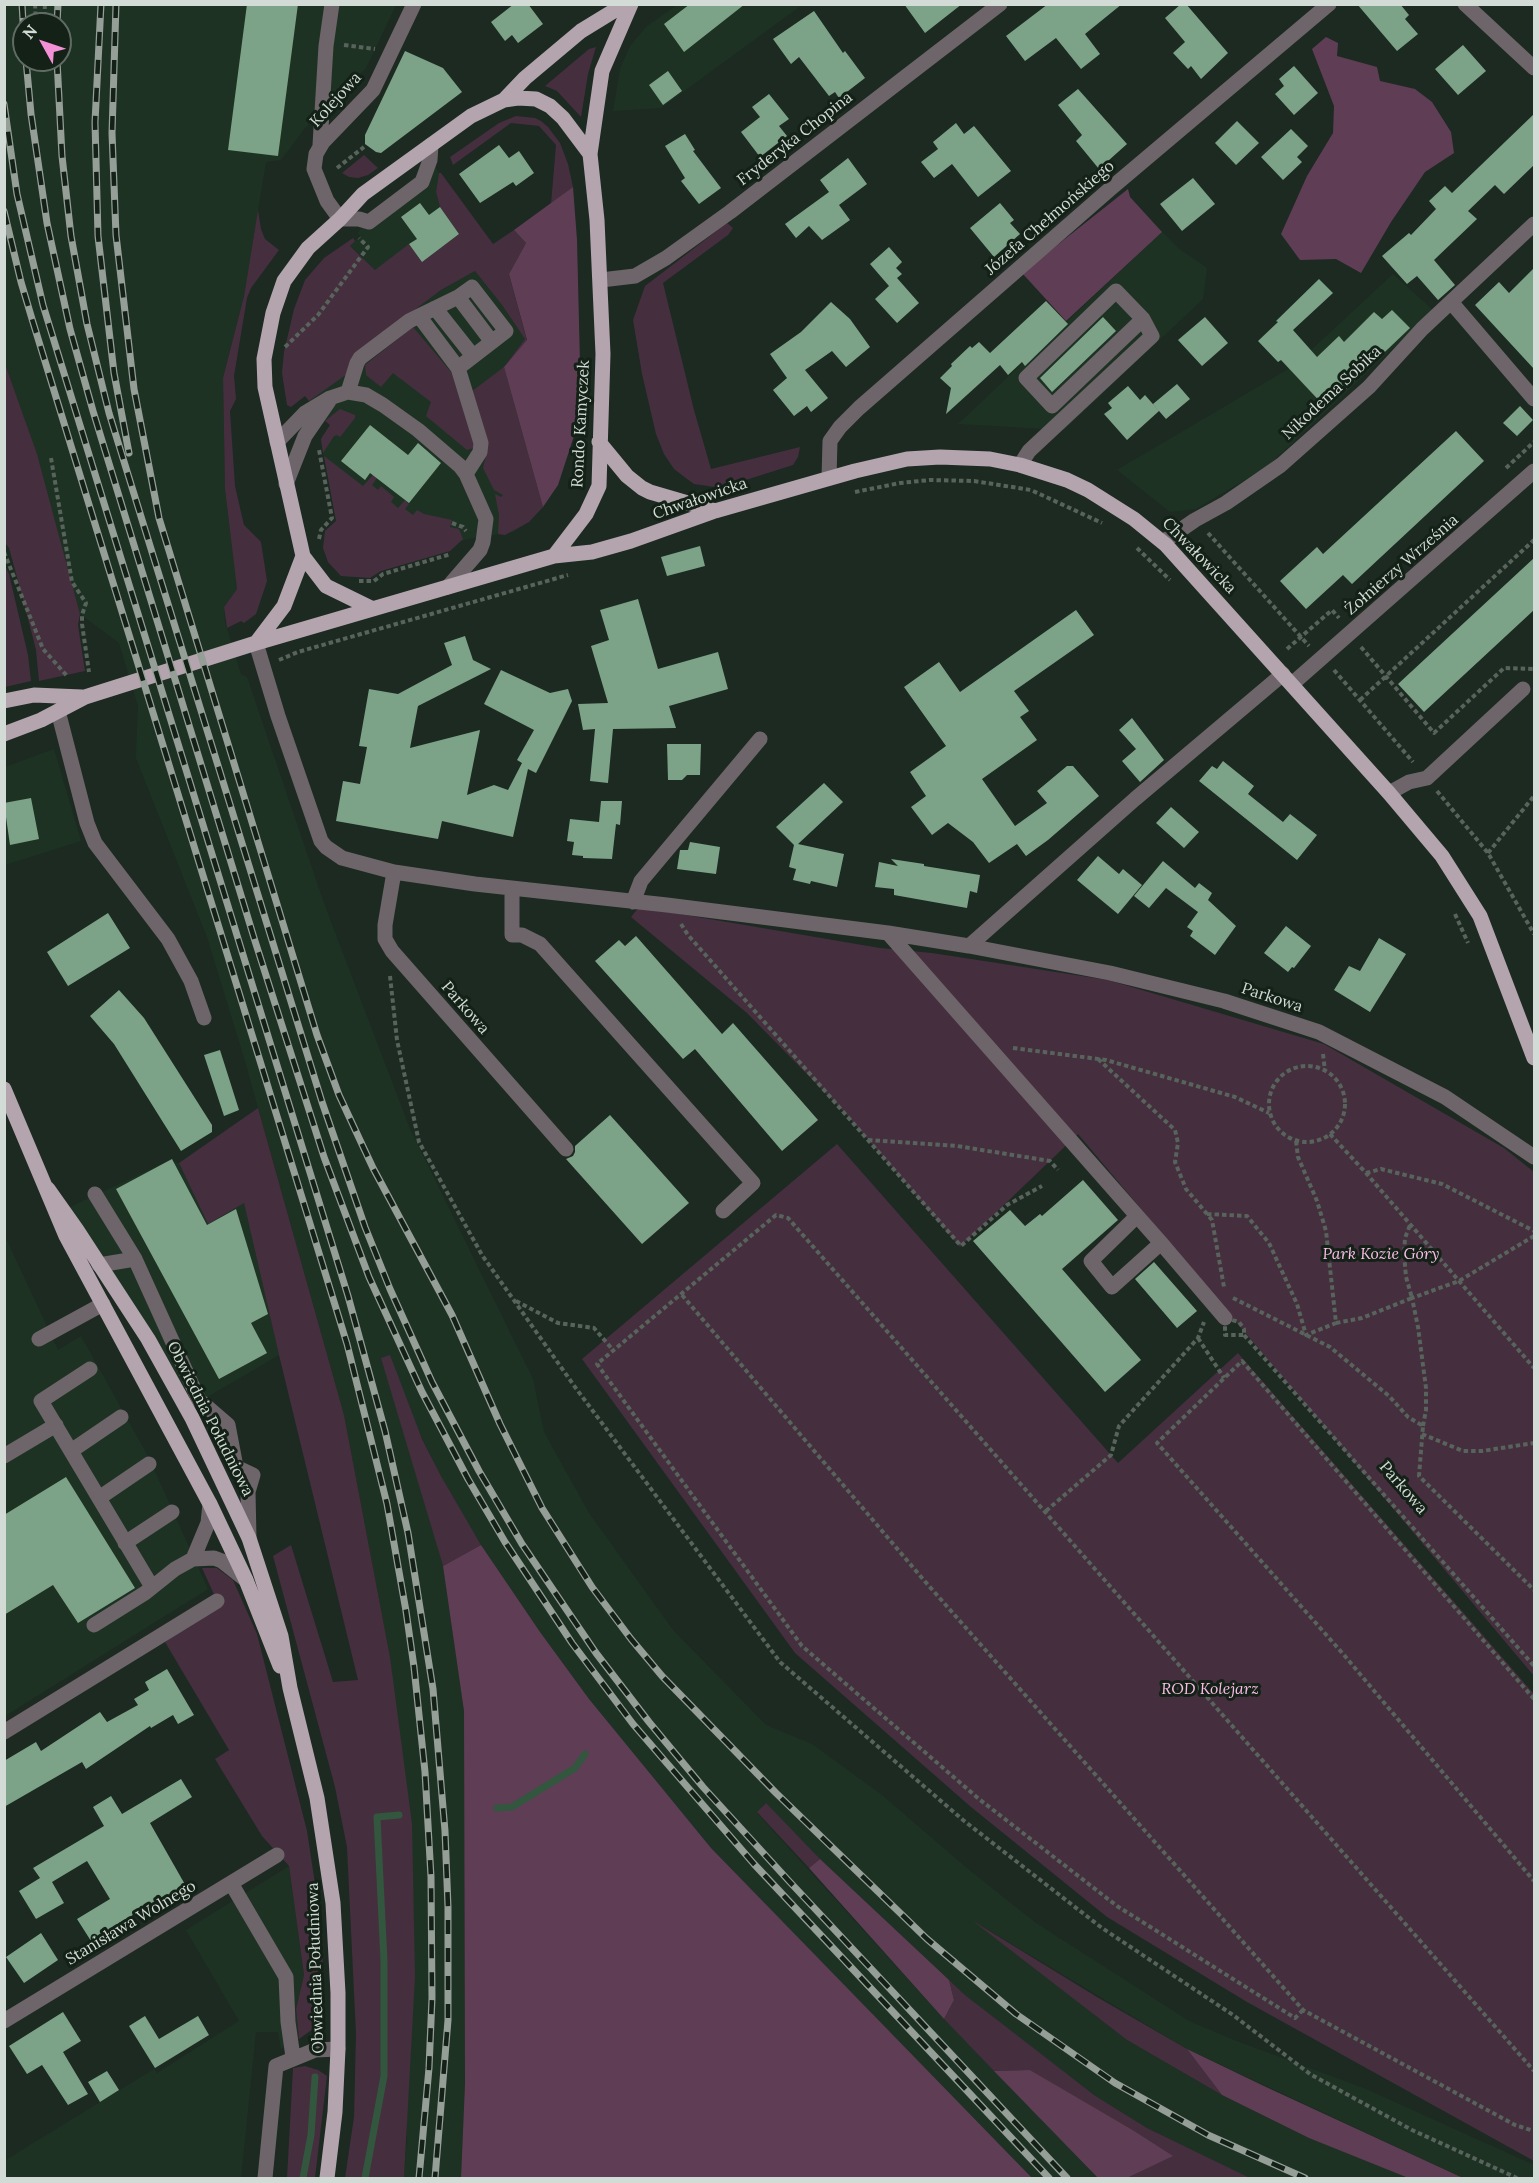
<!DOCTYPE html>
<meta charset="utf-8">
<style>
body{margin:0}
#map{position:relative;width:1539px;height:2183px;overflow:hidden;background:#1c2a21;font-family:Lora,serif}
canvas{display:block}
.frame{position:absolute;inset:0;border:6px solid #d2dbd5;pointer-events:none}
.north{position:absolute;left:12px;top:12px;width:60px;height:60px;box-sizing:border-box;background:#132117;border:2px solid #5f6b63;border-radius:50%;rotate:310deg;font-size:16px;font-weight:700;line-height:24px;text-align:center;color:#d2dbd5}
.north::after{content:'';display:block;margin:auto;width:21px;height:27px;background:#f391d6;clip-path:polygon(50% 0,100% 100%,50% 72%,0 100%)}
</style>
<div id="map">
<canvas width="1539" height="2183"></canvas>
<div class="frame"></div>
<div class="north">N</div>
</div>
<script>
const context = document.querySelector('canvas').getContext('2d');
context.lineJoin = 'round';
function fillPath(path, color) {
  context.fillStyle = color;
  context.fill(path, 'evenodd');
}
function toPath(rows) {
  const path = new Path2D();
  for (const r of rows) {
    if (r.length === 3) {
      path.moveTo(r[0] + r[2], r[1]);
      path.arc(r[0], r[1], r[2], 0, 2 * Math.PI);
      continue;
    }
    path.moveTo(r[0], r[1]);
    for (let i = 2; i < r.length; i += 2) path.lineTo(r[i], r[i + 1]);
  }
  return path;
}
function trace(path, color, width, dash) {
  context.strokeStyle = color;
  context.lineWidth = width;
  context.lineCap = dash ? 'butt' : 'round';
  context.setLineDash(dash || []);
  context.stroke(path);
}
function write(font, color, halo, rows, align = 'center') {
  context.font = font + ' Lora,serif';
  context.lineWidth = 6;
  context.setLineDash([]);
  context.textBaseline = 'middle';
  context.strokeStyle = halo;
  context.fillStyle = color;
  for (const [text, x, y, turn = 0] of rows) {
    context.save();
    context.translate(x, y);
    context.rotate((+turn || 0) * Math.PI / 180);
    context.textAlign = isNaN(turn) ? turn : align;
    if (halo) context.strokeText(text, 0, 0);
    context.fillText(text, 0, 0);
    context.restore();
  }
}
fillPath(toPath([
 [5,5,396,5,366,68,305,128,281,160,266,162,244,296,223,378,225,489,237,589,224,607,225,622,241,674,247,677,325,906,410,1129,533,1379,544,1432,589,1513,673,1630,766,1725,812,1744,882,1795,968,1869,1036,1923,1189,2021,1234,2040,1366,2089,1534,2165,1534,2178,1463,2178,1187,2049,980,1925,1127,2040,1222,2095,1309,2138,1407,2177,1406,2178,1247,2177,1147,2128,1094,2095,1053,2064,965,1995,820,1859,765,1803,757,1813,944,2019,1098,2178,1032,2178,711,1848,589,1699,540,1632,481,1545,441,1476,382,1358,443,1566,464,1711,465,2084,461,2178,404,2178,407,2139,390,1657,344,1415,245,1061,207,937,136,758,138,706,119,643,80,614,37,455,5,364],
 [24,24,60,24,60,60,24,60],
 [677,5,802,5,661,108,613,111,620,69,630,46,646,27],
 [434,164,439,173,436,192,440,207,459,234,422,262,375,270,350,245,361,236,358,233,374,209],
 [1162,232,1178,248,1207,268,1203,299,1064,430,958,424],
 [475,271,502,305,525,339,504,367,543,507,529,522,513,532,468,539,461,541,450,551,381,571,370,578,341,576,328,562,323,548,325,531,336,521,321,443,322,436,330,425,305,396,291,407,287,405,282,373,284,352,288,350,356,354,441,290],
 [1393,274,1433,310,1268,466,1196,509,1170,512,1117,470,1295,365],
 [54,749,81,841,5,865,5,767],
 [168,1161,179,1163,208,1223,244,1202,279,1355,192,1406,148,1328,113,1272,68,1208],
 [4,1234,58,1350,81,1336,149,1458,208,1589,5,1716],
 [289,1866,304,1975,296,2009,299,2039,281,2049,278,2032,256,2032,241,2178,5,2178,4,2161,154,2069,157,2073,239,2021,186,1930]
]), '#1e3224');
fillPath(toPath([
 [596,47,588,74,581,117,557,91,545,86,589,49],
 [516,116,535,118,541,121,548,127,560,143,568,164,573,187,551,204,556,145,539,126,511,123,453,165,450,157,499,123],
 [364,155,378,168,368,175,358,178,349,177,342,173],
 [439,173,441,173,493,244,514,230,526,243,509,274,527,341,504,367,543,507,529,522,505,535,498,534,499,515,495,494,501,497,503,495,494,490,483,468,488,447,471,392,504,367,525,339,502,305,475,271,441,290,356,354,347,374,309,401,305,396,291,407,287,405,282,373,284,352,294,309,305,280,324,258,353,238,355,241,350,246,375,270,409,244,422,261,459,234,440,207,436,192],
 [258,210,261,229,265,239,279,250,251,288,247,298,234,376,236,399,230,411,235,486,244,525,261,542,267,581,256,614,244,623,241,621,227,628,224,607,237,589,225,489,223,378,244,296],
 [727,223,733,228,728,235,663,283,694,410,711,469,800,447,798,457,793,465,730,485,715,487,694,484,687,479,674,469,664,454,656,434,642,374,633,320,645,286],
 [413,327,451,372,476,447,467,450,426,416,431,402,393,373,381,387,366,375,365,365],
 [5,364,37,454,80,614,78,625,85,671,39,681,36,650,24,603,9,548,5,543],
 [340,409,355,415,355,418,340,437,337,435,334,436,323,453,321,439,330,425,325,421],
 [324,456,363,486,373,475,377,478,372,485,378,490,381,486,394,497,391,502,398,508,405,500,409,504,405,509,413,515,417,510,424,514,452,520,450,527,459,529,463,539,450,551,381,571,370,578,341,576,328,562,323,548,325,531,336,521],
 [4,564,9,574,28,655,31,681,5,687],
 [639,907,880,948,932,953,1108,980,1324,1044,1504,1148,1534,1172,1534,1676,1078,1134,960,1247,847,1115,747,1013,631,917],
 [258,1108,344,1415,390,1657,412,1824,415,1976,404,2178,345,2178,354,2117,356,2034,347,1847,335,1787,273,1556,291,1545,333,1682,358,1680,279,1355,244,1203,208,1224,179,1163],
 [837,1144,1118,1463,1238,1353,1534,1694,1534,2161,1247,2002,1107,1917,971,1807,795,1653,582,1359],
 [390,1355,422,1439,441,1476,481,1545,443,1566,381,1358],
 [202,1568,217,1568,233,1580,257,1634,307,1831,322,1930,324,2021,299,2039,296,2009,304,1975,289,1866,262,1836,215,1759,229,1750,165,1642,217,1601],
 [766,1803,820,1859,809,1868,757,1812],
 [973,1921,1097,1997,1187,2049,1222,2095,1127,2040],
 [949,1980,965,1995,1094,2095,1147,2128,1250,2178,1127,2178,1172,2156,1030,2070,994,2071,944,2019,954,2000],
 [305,2066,318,2070,327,2076,315,2178,287,2178,293,2068]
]), '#452e3e');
fillPath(toPath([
 [1326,37,1338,43,1337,56,1377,67,1380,81,1415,89,1432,102,1451,132,1454,153,1425,172,1391,222,1361,273,1336,259,1300,260,1281,234,1307,176,1333,133,1334,106,1312,49],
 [573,187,577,240,581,405,574,436,558,485,543,507,504,367,527,340,509,274,526,243,514,230],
 [1128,189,1130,197,1162,232,1066,321,1022,273],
 [481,1545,540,1632,589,1699,711,1848,1032,2178,461,2178,465,2084,464,1711,443,1566],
 [820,1859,949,1980,954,2000,944,2019,809,1868],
 [1187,2049,1266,2087,1463,2178,1406,2178,1406,2177,1309,2138,1222,2095],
 [1030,2070,1134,2131,1173,2156,1127,2178,1098,2178,994,2071]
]), '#5f3e55');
trace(toPath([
 [497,1808,512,1807,575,1768,585,1754],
 [303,2178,311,2135,315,2077],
 [365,2178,384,2076,384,1961,377,1817,399,1815]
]), '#32563e', 7);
fillPath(toPath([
 [247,4,298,4,278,156,228,150],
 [514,4,528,4,543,24,518,43,512,35,505,41,491,22],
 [690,4,745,4,684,52,664,24],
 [904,4,962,4,925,33],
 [1048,4,1122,4,1085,34,1100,54,1081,69,1056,38,1025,61,1006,36],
 [1181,4,1186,4,1228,53,1201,79,1191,66,1188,69,1173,53,1185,42,1165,18],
 [1357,4,1400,4,1409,15,1405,19,1418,34,1397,51],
 [814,11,843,53,845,51,865,78,839,98,835,92,829,96,799,57,791,64,773,39],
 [1463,45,1486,71,1458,95,1435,69],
 [405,51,443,68,462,92,381,153,376,152,365,144,365,135],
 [1294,66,1318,93,1294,115,1275,94,1284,86,1279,79],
 [668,71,682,91,663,105,649,85],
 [1078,89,1127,144,1099,169,1076,141,1082,135,1058,105],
 [769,94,789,119,779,126,787,136,760,157,741,132,760,117,752,107],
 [1534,114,1534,165,1504,194,1495,185,1468,211,1477,219,1434,260,1455,285,1438,300,1417,276,1407,284,1382,256,1409,233,1411,235,1436,209,1429,201,1445,186,1452,193],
 [1237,121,1259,143,1236,165,1215,143],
 [956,123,964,134,974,126,1011,171,978,197,952,164,934,178,921,162,938,149,933,142],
 [1291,129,1308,146,1297,157,1302,162,1283,180,1261,157],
 [685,134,695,150,693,151,721,188,699,204,681,181,685,178,665,146],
 [499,145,509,158,519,151,534,173,516,186,513,182,480,203,459,174],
 [848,158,867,184,839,205,850,220,822,240,809,226,796,238,785,224,829,192,820,180],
 [1193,178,1215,204,1182,231,1160,204],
 [420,203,429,215,440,207,459,234,422,262,409,244,417,239,401,217],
 [1000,203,1014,220,1010,223,1020,234,994,257,970,228],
 [889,247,902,262,896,268,902,274,897,278,919,303,897,323,875,299,889,286,870,264],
 [1534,268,1534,369,1475,305,1499,282,1509,293],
 [1319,279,1333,293,1293,330,1317,357,1339,336,1344,342,1374,312,1382,319,1392,310,1410,328,1326,408,1281,360,1278,362,1258,341,1278,322,1276,321],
 [1046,301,1068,324,1025,366,1022,362,1008,375,1000,365,946,414,951,388,940,378,952,366,951,364,970,346,972,348,979,342,990,353],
 [831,302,850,319,870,347,846,367,832,351,805,370,828,398,811,412,807,406,794,416,773,390,787,378,770,354,801,332],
 [1103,317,1116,331,1052,392,1040,378],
 [1205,317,1228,343,1202,366,1178,340],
 [1177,384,1190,399,1166,419,1153,404],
 [1128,386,1140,400,1145,395,1159,411,1127,440,1104,414,1112,408,1108,403],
 [1520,406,1533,420,1517,436,1503,423],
 [370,425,408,455,418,443,441,463,409,503,370,473,365,480,341,461],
 [1456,431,1484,461,1352,584,1343,575,1306,609,1280,581,1317,547,1323,554],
 [700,546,705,566,667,576,661,557],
 [1534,558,1534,610,1424,712,1398,684],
 [638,599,658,669,718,652,728,689,669,706,676,728,613,729,608,783,590,781,595,729,583,730,578,704,608,703,591,646,609,640,600,610],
 [1076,610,1094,635,1014,691,1029,711,1020,717,1037,740,982,779,1015,826,1047,803,1037,791,1067,766,1073,766,1099,796,1048,840,1026,856,1017,844,989,863,973,842,948,823,932,835,911,807,926,796,910,772,946,746,904,687,939,662,960,692],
 [465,636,473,660,491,669,418,706,410,748,480,730,467,795,494,785,508,790,522,763,517,760,534,730,484,704,501,670,550,693,568,689,572,701,536,773,528,769,513,837,442,821,438,839,336,821,343,781,360,784,367,747,359,746,369,689,398,694,452,665,444,643],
 [1132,718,1164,760,1140,782,1122,761,1136,749,1119,730],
 [667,744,701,744,700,775,687,775,682,780,668,780],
 [1223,761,1254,786,1248,794,1283,822,1290,814,1317,835,1297,860,1199,781,1212,766,1217,769],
 [824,783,843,802,798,844,844,854,837,887,811,881,810,884,793,880,796,869,789,867,794,845,776,827],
 [31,798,39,839,10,845,4,803],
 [601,801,622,801,620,825,616,824,612,859,583,858,583,856,572,855,574,842,567,841,570,819,599,822],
 [1171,807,1199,832,1184,848,1156,823],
 [690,842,720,847,716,874,677,869,680,850,688,850],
 [1098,856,1119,874,1123,869,1142,885,1118,914,1077,880],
 [891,859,924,864,924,866,980,875,977,893,970,891,967,908,894,895,894,889,875,887,879,862,898,866],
 [1163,861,1195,888,1199,883,1212,893,1208,900,1236,926,1215,955,1190,936,1193,931,1187,927,1198,912,1166,888,1149,908,1134,896],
 [108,913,130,948,68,986,47,952],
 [1286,926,1311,946,1294,968,1292,967,1288,972,1264,953],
 [636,936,722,1034,733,1023,818,1120,782,1151,695,1049,683,1059,595,961,619,940,625,946],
 [1379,938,1406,954,1370,1012,1334,990,1349,966,1360,971],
 [119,990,144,1018,212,1125,212,1132,181,1151,114,1044,90,1016],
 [220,1050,239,1110,224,1116,204,1055],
 [610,1115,689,1203,642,1244,566,1159,573,1156,575,1152,575,1146],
 [172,1159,207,1225,236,1209,268,1314,251,1323,267,1353,219,1379,116,1189],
 [1083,1180,1118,1220,1062,1269,1141,1360,1105,1392,973,1241,1010,1210,1025,1226,1040,1214,1042,1216],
 [1154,1262,1197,1311,1177,1328,1135,1279],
 [66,1477,135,1588,78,1623,53,1585,4,1615,4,1515],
 [167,1669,194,1715,178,1724,173,1715,151,1728,150,1726,86,1769,82,1762,4,1807,4,1761,36,1742,41,1751,100,1712,107,1722,138,1705,134,1699,149,1690,145,1682],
 [181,1779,192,1797,150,1823,187,1888,142,1916,139,1911,91,1941,77,1919,110,1899,87,1861,52,1882,64,1903,36,1919,19,1891,40,1878,33,1868,104,1826,93,1807,111,1796,122,1814],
 [41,1933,58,1960,24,1983,6,1957],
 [63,2012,81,2041,63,2052,88,2094,68,2105,42,2065,27,2074,9,2046],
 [145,2016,159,2039,198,2016,209,2035,155,2068,129,2026],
 [107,2071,119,2090,100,2102,88,2082]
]), '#7ca387');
trace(toPath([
 [35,4,36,24],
 [44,24,45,4],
 [344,45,375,49],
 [337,168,364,147],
 [285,347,318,315,368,247,359,238],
 [51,458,72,582,86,603,82,615,82,624,89,672],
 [1506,468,1534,442],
 [855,492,900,483,930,480,974,481,1031,490,1102,523],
 [452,523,463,527,466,531],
 [1208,533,1309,646],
 [319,539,321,530,332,518,319,450],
 [1137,548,1170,580],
 [4,552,43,649,68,677],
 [359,581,374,581,383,574,451,554],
 [1361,647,1434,733,1504,668,1534,669],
 [1287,649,1332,610,1339,618],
 [279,660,298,652,568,575],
 [1334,670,1413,762],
 [1360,700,1534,540],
 [1437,791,1488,853,1534,934],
 [1488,853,1534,796],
 [1455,914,1468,943],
 [681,924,688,935,961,1246,1007,1205,1042,1186],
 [390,976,397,1040,419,1142,482,1255,575,1387,780,1662,963,1820,1102,1928,1233,2015,1310,2074,1412,2130,1517,2178],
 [1013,1048,1106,1060,1235,1097,1269,1113],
 [1323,1054,1325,1071],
 [1098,1059,1175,1130,1178,1143,1175,1162,1186,1189,1212,1220,1224,1287],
 [1307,1104,38],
 [1330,1134,1366,1173,1534,1368],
 [868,1140,957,1146,1050,1161,1058,1170],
 [1366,1173,1381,1169,1442,1184,1534,1231],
 [1207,1214,1247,1216,1269,1243,1297,1304,1306,1335,1336,1323,1326,1231,1317,1201,1298,1157,1296,1141],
 [682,1295,922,1578,1303,2010,1515,2125,1534,2131],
 [1233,1298,1330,1347,1389,1396,1408,1417,1423,1426,1419,1476,1534,1590],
 [516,1301,558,1323,594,1328,613,1350],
 [1225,1318,1239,1322,1244,1329,1244,1335,1225,1335,1225,1318],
 [1336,1323,1362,1318,1412,1298,1406,1277,1404,1254,1405,1238,1410,1225],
 [1244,1335,1534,1666],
 [1198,1338,1224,1378],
 [1423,1426,1426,1410,1426,1388,1418,1327,1412,1298,1459,1281,1534,1236],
 [1422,1434,1463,1451,1482,1451,1534,1443],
 [1046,1511,1111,1455,1119,1426,1198,1338,1204,1322],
 [1534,1699,1242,1361,1157,1443,1344,1655,1534,1881],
 [1303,2010,1295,2018,1117,1906,979,1799,802,1646,597,1364,776,1215,788,1218,1534,2071]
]), '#57635b', 4, [4.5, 3]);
trace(toPath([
 [414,4,373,90,323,142,316,154,314,169,327,201,340,219,359,219,369,222,422,182,430,160,431,145],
 [1465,4,1534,68],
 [320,145,326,46,332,4],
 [601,280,635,276,666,258,730,212,1000,4],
 [458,297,492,342],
 [1451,302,1534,399],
 [435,308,473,356],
 [419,316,458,297,472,287,506,331,458,368],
 [348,392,357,363,360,358,409,321,419,316,458,368,481,443,480,452,466,474],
 [277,442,305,413,330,398,348,392,366,395,383,405,418,430,460,466,466,474,486,519,483,542,480,550,448,587],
 [1020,465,1029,451,1152,336,1143,319,1116,291,1026,378,1052,406,1143,319],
 [829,478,830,441,840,427,859,408,1110,189,1329,4],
 [286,484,305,436,329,401],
 [1163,542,1195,520,1226,503,1281,465,1369,387,1422,329,1534,224],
 [256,643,278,716,321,841,326,847,342,858,394,872,475,884,667,905,888,933,969,946,1110,973,1224,1001,1319,1032,1445,1097,1534,1157],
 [1292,684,1534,471],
 [58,711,87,823,95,843,168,939,191,981,204,1018],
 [1389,793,1409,782,1427,778,1523,689],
 [394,872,385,925,385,939,392,951,566,1149],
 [512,888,512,935,522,935,540,944,753,1183,723,1211],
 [633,902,641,881,760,739],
 [888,933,1161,1243,1225,1318],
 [969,946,1135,799,1283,674],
 [95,1194,135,1259,199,1400,228,1425,236,1467,253,1475,248,1492,249,1538],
 [1137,1216,1091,1261,1112,1287,1161,1243],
 [99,1265,135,1259],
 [39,1339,103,1304],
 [90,1369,41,1401,152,1587],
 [71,1451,121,1417],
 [4,1456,56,1425],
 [99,1498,149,1464],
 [125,1543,172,1512],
 [193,1559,208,1523,210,1504],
 [94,1625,145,1593,175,1569,193,1559,214,1558,222,1561,246,1580],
 [4,1732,217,1601],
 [231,1883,286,1977,288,2022,293,2057],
 [4,2021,277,1855],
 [265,2178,276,2066,315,2050,338,2049]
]), '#6d656a', 15);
trace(toPath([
 [504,100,525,78,581,31,625,4],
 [590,154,602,71,631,4],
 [599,442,627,476,642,488,650,492,715,511],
 [373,609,326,586,303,556,265,387,264,359,273,313,284,281,308,248,340,219,363,194,471,116,504,100,518,98,536,99,550,106,563,118,590,154,597,220,603,354,599,486,586,514,554,556],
 [256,643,284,606,303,556],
 [4,701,34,695,82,697],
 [4,734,41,720,85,697,256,643,554,556,592,552,631,541,715,511,855,471,907,459,940,457,990,459,1020,465,1067,480,1088,490,1134,519,1166,545,1389,793,1442,856,1480,916,1534,1058],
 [4,1089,66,1236,210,1504,246,1580,280,1666],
 [48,1189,77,1230,148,1339,192,1418,249,1538,281,1636,290,1688,317,1798,333,1903,338,1993,338,2049,335,2112,327,2178]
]), '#b3a4ae', 15);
const rail = toPath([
 [22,4,24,38],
 [101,4,95,122,98,236,114,373,129,453],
 [116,4,112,133,116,235,134,389,159,518,317,1035,339,1095,373,1168,452,1315,500,1424,542,1508,592,1587,631,1639,662,1676,776,1793,927,1939,1016,2014,1115,2083,1208,2135,1305,2178],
 [57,24,58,4],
 [26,60,31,114,47,223,70,329,93,411,255,941,324,1157,369,1277,422,1392,468,1479,505,1542,572,1643,633,1724,754,1864,1049,2178],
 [57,60,62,156,71,236,87,324,109,413,322,1102,365,1227,390,1289,432,1382,479,1471,522,1544,596,1653,649,1722,703,1787,788,1880,1067,2178],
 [4,104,17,194,43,305,348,1296,385,1431,408,1533,433,1689,445,1831,448,1907,448,2020,435,2178],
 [4,211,21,282,32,319,347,1344,387,1504,406,1611,414,1667,425,1772,431,1877,432,1998,429,2068,419,2178]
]);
trace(rail, '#959f98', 7);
trace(rail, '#132117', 4.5, [14]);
write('16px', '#d2dbd5', '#132117', [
 ["Kolejowa",336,100,-48],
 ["Fryderyka Chopina",795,139,-38],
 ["Józefa Chełmońskiego",1050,218,-41],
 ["Nikodema Sobika",1332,393,-43],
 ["Rondo Kamyczek",581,424,-87],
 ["Chwałowicka",700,499,-19],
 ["Chwałowicka",1199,556,46],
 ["Żołnierzy Września",1402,565,-41],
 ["Parkowa",1272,998,18],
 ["Parkowa",465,1008,49],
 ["Obwiednia Południowa",210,1419,63],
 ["Parkowa",1403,1488,49],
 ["Stanisława Wolnego",131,1923,-31],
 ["Obwiednia Południowa",316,1968,-92]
]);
write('italic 16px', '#fabde6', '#132117', [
 ["Park Kozie Góry",1381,1254],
 ["ROD Kolejarz",1210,1689]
]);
</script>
